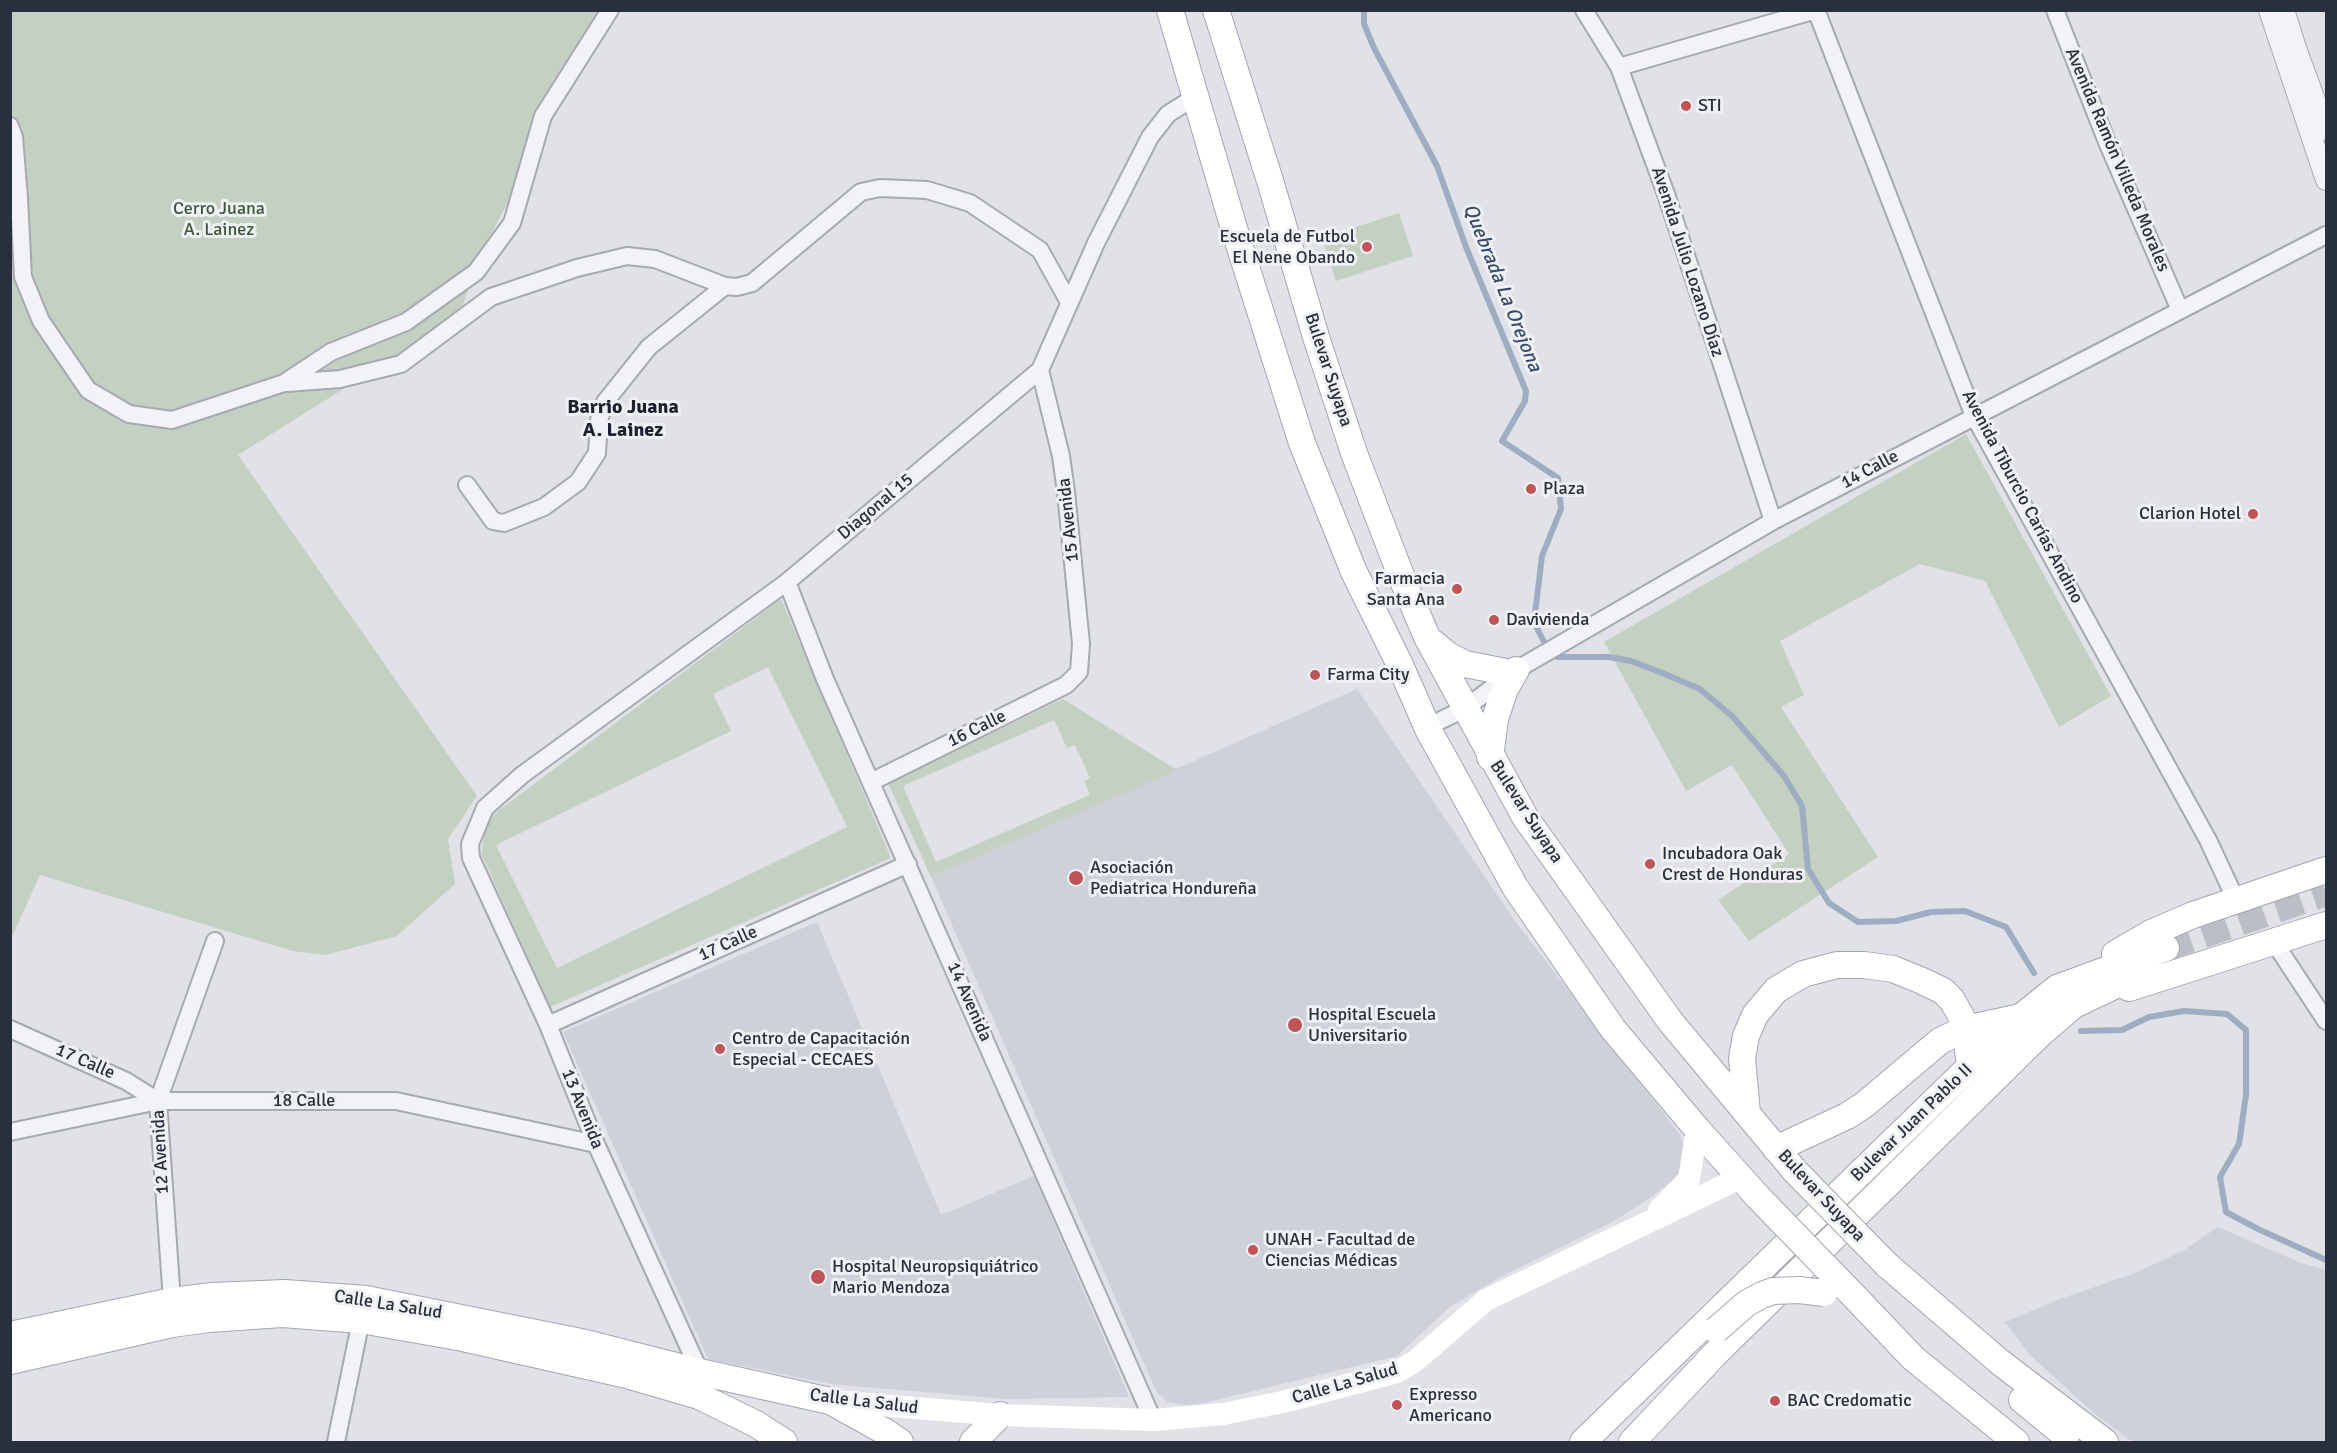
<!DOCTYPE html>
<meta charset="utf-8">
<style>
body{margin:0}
#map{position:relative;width:2337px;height:1453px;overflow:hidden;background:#e0e2e7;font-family:Signika,sans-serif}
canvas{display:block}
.frame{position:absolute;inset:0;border:12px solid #2a2f3d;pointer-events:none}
</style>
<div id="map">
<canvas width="2337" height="1453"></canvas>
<div class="frame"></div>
</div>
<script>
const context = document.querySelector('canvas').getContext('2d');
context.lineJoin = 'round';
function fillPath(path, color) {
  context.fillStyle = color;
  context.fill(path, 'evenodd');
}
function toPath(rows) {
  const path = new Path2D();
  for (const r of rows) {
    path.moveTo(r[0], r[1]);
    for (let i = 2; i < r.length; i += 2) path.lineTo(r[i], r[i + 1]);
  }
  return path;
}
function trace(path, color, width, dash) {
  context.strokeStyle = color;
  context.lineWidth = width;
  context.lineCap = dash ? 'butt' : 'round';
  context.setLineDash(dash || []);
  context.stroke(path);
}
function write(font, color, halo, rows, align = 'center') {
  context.font = font + ' Signika,sans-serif';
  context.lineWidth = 6;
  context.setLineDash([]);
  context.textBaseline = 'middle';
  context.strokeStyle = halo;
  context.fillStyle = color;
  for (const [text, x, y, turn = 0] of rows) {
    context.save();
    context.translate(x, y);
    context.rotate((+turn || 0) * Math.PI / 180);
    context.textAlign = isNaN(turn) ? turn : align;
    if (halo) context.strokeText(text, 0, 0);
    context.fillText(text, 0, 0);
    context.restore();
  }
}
fillPath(toPath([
 [1357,689,1515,921,1681,1136,1686,1158,1679,1176,1644,1202,1614,1221,1502,1276,1451,1306,1397,1356,1200,1404,1183,1405,1167,1402,1156,1391,931,877],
 [817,922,941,1215,1034,1176,1129,1397,1006,1399,830,1384,708,1359,563,1032],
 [2218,1227,2301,1263,2326,1270,2326,1442,2133,1442,2097,1416,2030,1355,2005,1322,2057,1300,2138,1272,2184,1250]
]), '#ced1d9');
fillPath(toPath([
 [11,11,607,11,484,248,458,317,238,455,477,796,448,839,455,884,397,936,326,955,293,951,40,875,11,939],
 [1399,213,1413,256,1336,281,1322,238],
 [1966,434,2111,696,2059,727,1985,581,1920,564,1780,641,1804,695,1781,707,1878,857,1749,941,1718,900,1789,854,1732,765,1686,791,1604,642],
 [781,599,891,858,550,1007,482,855,483,840,488,821,498,811],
 [768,667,847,827,557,968,496,845,731,731,713,694],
 [1063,699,1177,770,931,877,888,783],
 [1054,720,1067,748,1075,745,1090,778,1084,781,1090,795,936,862,903,786]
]), '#c4d0c2');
trace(toPath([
 [1364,10,1364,24,1374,48,1437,166,1466,247,1526,391,1525,401,1502,441,1558,478,1561,509,1542,556,1534,622,1548,650,1557,657,1609,657,1631,661,1660,672,1700,689,1733,717,1784,776,1802,806,1808,869,1829,903,1858,922,1896,921,1931,912,1965,911,2006,927,2034,973],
 [2081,1031,2122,1030,2149,1017,2184,1011,2227,1014,2246,1030,2246,1095,2239,1144,2220,1177,2226,1212,2258,1229,2326,1260]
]), '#9fadc3', 6);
trace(toPath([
 [2166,948,2326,893]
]), '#bcbec5', 26, [26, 13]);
const minor = toPath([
 [1584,10,1619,67,1666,194,1773,521],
 [2055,10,2107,142,2180,310],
 [1619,67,1816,10,1974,416,2208,840,2236,900],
 [10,126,14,137,19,198,23,277,41,321,88,390,129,414,172,420,284,383,331,352,406,322,476,272,512,223,543,116,610,10],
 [287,383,340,379,401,364,491,297,577,268,627,256,655,259,725,286,737,287,752,283,861,192,880,188,927,190,970,203,1040,250,1069,302],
 [467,485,493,521,504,523,544,507,578,482,597,453,599,420,605,402,649,347,725,286],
 [787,582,825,679,1153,1420],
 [1427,727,1464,709,1516,670,1773,521,2326,235],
 [871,782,1066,685,1079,672,1081,644,1066,492,1061,456,1040,370],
 [2274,942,2326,1021],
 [548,1025,908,864],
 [10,1029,126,1081,158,1101],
 [10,1132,158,1101,396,1101,596,1144],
 [172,1301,158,1101,215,941],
 [700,1372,596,1144,548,1025,471,858,470,844,485,808,522,775,787,582,1040,370,1096,243,1150,137,1168,114,1195,97],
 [336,1442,361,1320]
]);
const tertiary = toPath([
 [2269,10,2326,180],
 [2284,10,2297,51,2326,130]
]);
const primary = toPath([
 [1170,10,1236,235,1302,443,1354,572,1400,665,1429,731,1515,887,1613,1029,1697,1129,1758,1197],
 [1216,10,1271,184,1316,337,1354,453,1403,581,1427,637,1525,817,1670,1021,1795,1171],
 [1432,642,1448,655,1465,664,1511,673],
 [1490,757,1495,719,1505,689,1516,670],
 [2115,954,2151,933,2193,915,2326,870],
 [2129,988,2326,925],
 [1747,1113,1742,1058,1746,1036,1755,1015,1776,990,1803,974,1837,965,1864,965,1893,969,1920,980,1943,991,1952,1000,1961,1016,1965,1029,1970,1065],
 [1776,1149,1847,1116,1864,1105,1940,1041,1965,1029,2021,1017],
 [1887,1265,2001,1363,2105,1442],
 [1853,1295,1913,1358,2016,1442],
 [10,1335,172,1301,212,1296,285,1293,366,1299,586,1343,700,1372,830,1401,884,1431,900,1442],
 [10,1361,172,1324,209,1319,282,1314,361,1320,463,1338,627,1375,699,1396,756,1424,784,1442],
 [2022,1400,2066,1436],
 [973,1442,1000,1415],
 [1583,1442,2021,1017,2057,988,2166,948],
 [1632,1442,1715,1354,2038,1036,2074,1005,2143,972]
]);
trace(minor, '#a6a9b1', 20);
trace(tertiary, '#a6a9b1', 22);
trace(primary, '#a1a6b1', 28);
trace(minor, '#f2f3f6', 16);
trace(tertiary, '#f2f3f6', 20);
trace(toPath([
 [1659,1210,1689,1179,1697,1129],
 [832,1401,1000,1415,1153,1420,1223,1414,1287,1401,1397,1372,1414,1362,1486,1300,1740,1178]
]), '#fff', 22);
trace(primary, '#fff', 26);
const primaryBridge = toPath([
 [1795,1171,1887,1265],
 [1758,1197,1853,1295],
 [1716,1330,1747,1303,1762,1295,1773,1291,1799,1290,1824,1293]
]);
trace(primaryBridge, '#a1a6b1', 28, []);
trace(primaryBridge, '#fff', 26);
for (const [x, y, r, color] of [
 [1686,106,6,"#be5358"],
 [1367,247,6,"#be5358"],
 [1531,489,6,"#be5358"],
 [2253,514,6,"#be5358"],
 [1457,589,6,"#be5358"],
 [1494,620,6,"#be5358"],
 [1315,675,6,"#be5358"],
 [1650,864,6,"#be5358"],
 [1076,878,8,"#be5358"],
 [1295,1025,8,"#be5358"],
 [720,1049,6,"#be5358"],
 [1253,1250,6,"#be5358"],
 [818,1277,8,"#be5358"],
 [1775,1401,6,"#be5358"],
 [1397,1405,6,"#be5358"]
]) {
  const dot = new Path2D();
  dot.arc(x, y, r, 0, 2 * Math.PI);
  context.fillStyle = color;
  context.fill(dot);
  trace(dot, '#eff1f5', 2);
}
write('18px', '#2a2f3d', '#eff1f5', [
 ["STI",1698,106],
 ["Escuela de Futbol",1355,237,"right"],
 ["El Nene Obando",1355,258,"right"],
 ["Plaza",1543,489],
 ["Clarion Hotel",2241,514,"right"],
 ["Farmacia",1445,579,"right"],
 ["Santa Ana",1445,600,"right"],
 ["Davivienda",1506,620],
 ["Farma City",1327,675],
 ["Incubadora Oak",1662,854],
 ["Crest de Honduras",1662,875],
 ["Asociación",1090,868],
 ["Pediatrica Hondureña",1090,889],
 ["Hospital Escuela",1308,1015],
 ["Universitario",1308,1036],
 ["Centro de Capacitación",732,1039],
 ["Especial - CECAES",732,1060],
 ["UNAH - Facultad de",1265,1240],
 ["Ciencias Médicas",1265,1261],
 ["Hospital Neuropsiquiátrico",832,1267],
 ["Mario Mendoza",832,1288],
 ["Expresso",1409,1395],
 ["Americano",1409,1416],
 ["BAC Credomatic",1787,1401]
], 'left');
write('18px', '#2a2f3d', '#eff1f5', [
 ["Avenida Ramón Villeda Morales",2117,160,67],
 ["Avenida Julio Lozano Díaz",1687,262,72],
 ["Bulevar Suyapa",1328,370,72],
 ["14 Calle",1870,470,-28],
 ["Avenida Tiburcio Carías Andino",2022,497,62],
 ["Diagonal 15",876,507,-40],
 ["15 Avenida",1069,520,-96],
 ["16 Calle",977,729,-26],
 ["Bulevar Suyapa",1526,812,57],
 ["17 Calle",728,944,-24],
 ["14 Avenida",969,1002,66],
 ["17 Calle",85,1062,24],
 ["18 Calle",304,1101],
 ["13 Avenida",582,1109,68],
 ["Bulevar Juan Pablo II",1912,1123,-44],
 ["12 Avenida",161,1152,-93],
 ["Bulevar Suyapa",1821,1196,47],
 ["Calle La Salud",388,1305,9],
 ["Calle La Salud",1345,1384,-16],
 ["Calle La Salud",864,1402,7]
]);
write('18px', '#3c5739', '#eff1f5', [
 ["Cerro Juana",219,209],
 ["A. Lainez",219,230]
]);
write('italic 20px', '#394b6c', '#eff1f5', [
 ["Quebrada La Orejona",1502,288,68]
]);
write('bold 20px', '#1d212d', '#eff1f5', [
 ["Barrio Juana",623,408],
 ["A. Lainez",623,431]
]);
</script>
